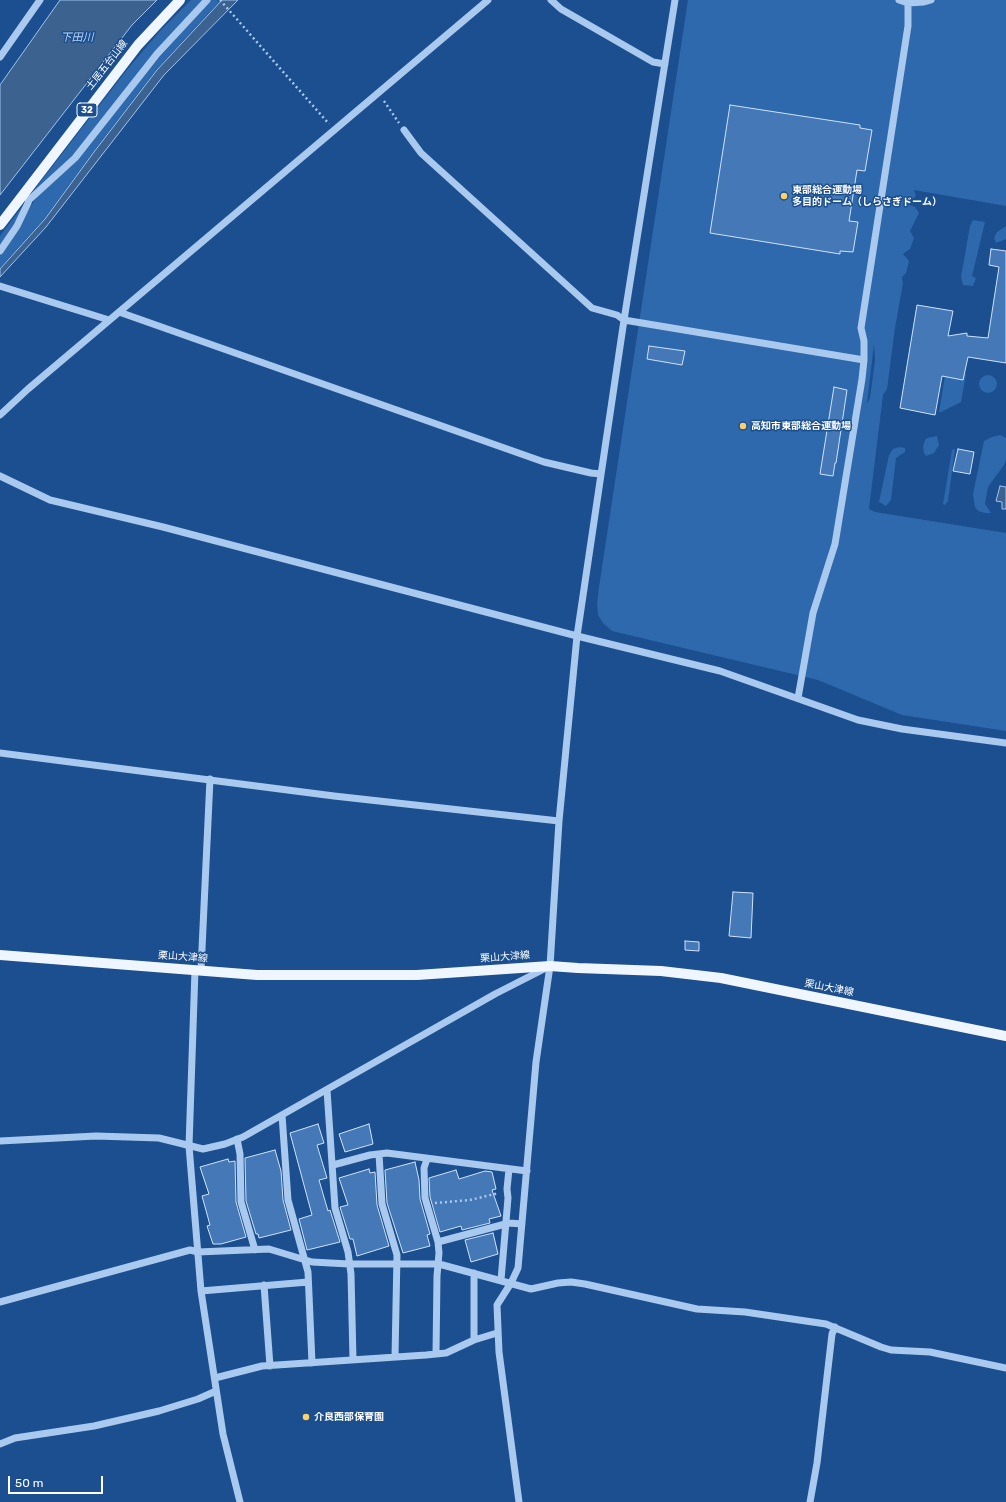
<!DOCTYPE html>
<meta charset="utf-8">
<style>
body{margin:0}
#map{position:relative;width:1006px;height:1502px;overflow:hidden;background:#1b4f8f;font-family:Rubik,sans-serif}
canvas{display:block}
.scale{position:absolute;left:8px;top:1476px;width:95px;height:18px;box-sizing:border-box;border:2px solid #fff;border-top:0;padding-left:5px;font-size:12px;line-height:14px;white-space:nowrap;color:#fff;-webkit-text-stroke:3px #1b4f8f;paint-order:stroke}
</style>
<div id="map">
<canvas width="1006" height="1502"></canvas>
<div class="scale">50 m</div>
</div>
<script>
const context = document.querySelector('canvas').getContext('2d');
context.lineJoin = 'round';
function fillPath(path, color) {
  context.fillStyle = color;
  context.fill(path, 'evenodd');
}
function toPath(rows) {
  const path = new Path2D();
  for (const r of rows) {
    if (r.length === 3) {
      path.moveTo(r[0] + r[2], r[1]);
      path.arc(r[0], r[1], r[2], 0, 2 * Math.PI);
      continue;
    }
    path.moveTo(r[0], r[1]);
    for (let i = 2; i < r.length; i += 2) path.lineTo(r[i], r[i + 1]);
  }
  return path;
}
function trace(path, color, width, dash) {
  context.strokeStyle = color;
  context.lineWidth = width;
  context.lineCap = dash ? 'butt' : 'round';
  context.setLineDash(dash || []);
  context.stroke(path);
}
function write(font, color, halo, rows, align = 'center') {
  context.font = font + ' Rubik,"Noto Sans JP",sans-serif';
  context.lineWidth = 3;
  context.setLineDash([]);
  context.textBaseline = 'middle';
  context.strokeStyle = halo;
  context.fillStyle = color;
  for (const [text, x, y, turn = 0] of rows) {
    context.save();
    context.translate(x, y);
    context.rotate((+turn || 0) * Math.PI / 180);
    context.textAlign = isNaN(turn) ? turn : align;
    if (halo) context.strokeText(text, 0, 0);
    context.fillText(text, 0, 0);
    context.restore();
  }
}
fillPath(toPath([
 [191,0,204,0,74,156,31,194,126,71,160,31],
 [210,0,217,0,219,2,156,70,94,151,44,219,0,268,0,256,36,198],
 [688,0,1006,0,1006,206,914,190,916,196,906,204,915,207,919,213,910,231,914,238,910,249,903,254,909,261,906,273,902,277,903,283,895,328,887,389,883,395,869,509,875,512,1006,533,1006,731,902,715,818,680,612,631,603,623,598,615,597,603,599,587],
 [874,344,875,360,870,398,867,404],
 [24,204,16,222,0,245,0,236],
 [973,220,985,222,972,276,976,278,973,286,963,285,961,277,970,226],
 [1006,226,1006,239,996,243,994,238,997,232],
 [947,364,956,371,966,374,961,402,941,412,939,412],
 [988,384,9],
 [1000,435,1006,438,1006,460,1004,465,988,487,985,504,991,513,985,513,978,511,975,507,973,494,984,441,992,437],
 [937,436,939,445,934,453,926,456,924,453,923,447,925,440,927,438],
 [899,447,905,448,905,452,896,458,891,500,886,506,879,502,889,455,893,449],
 [955,449,948,501,945,505,943,504,952,450]
]), '#2e69ad');
const water = toPath([
 [60,0,157,0,132,25,0,195,0,85,60,0],
 [222,0,238,0,164,75,46,227,0,277,0,269,45,219,94,152,157,70,222,0],
 [1000,486,1006,487,1006,509,1002,509,1002,502,996,501,1000,486]
]);
fillPath(water, '#3c6290');
trace(water, '#9cc4f0', 1);
const building = toPath([
 [730,105,860,125,860,128,872,130,865,171,857,170,849,221,858,222,853,252,840,251,840,254,710,233,730,105],
 [991,249,1006,251,1006,363,968,357,963,380,942,376,935,415,900,408,917,305,953,311,948,336,967,333,967,336,988,338,999,267,989,265,991,249],
 [649,346,685,351,682,365,647,359,649,346],
 [834,387,847,390,836,463,835,463,833,476,820,474,834,387],
 [958,449,974,452,970,474,953,471,958,449],
 [733,892,753,893,751,938,729,936,733,892],
 [685,941,699,942,699,951,685,950,685,941],
 [318,1124,324,1143,317,1145,327,1178,319,1180,328,1211,330,1210,340,1242,307,1250,299,1219,312,1215,290,1133,318,1124],
 [369,1124,373,1144,345,1152,339,1134,369,1124],
 [275,1150,281,1171,283,1200,291,1230,259,1238,258,1234,256,1234,246,1201,245,1158,275,1150],
 [228,1159,229,1162,235,1161,236,1202,246,1237,221,1244,213,1244,207,1226,210,1225,202,1196,209,1194,200,1167,228,1159],
 [415,1162,419,1180,420,1199,430,1234,427,1235,430,1246,403,1253,387,1203,385,1170,415,1162],
 [369,1169,370,1173,375,1172,377,1205,389,1246,357,1256,353,1239,350,1239,340,1207,348,1205,339,1178,369,1169],
 [456,1170,459,1179,485,1171,492,1172,496,1189,492,1190,501,1216,489,1219,490,1223,462,1230,461,1226,440,1232,430,1197,429,1178,456,1170],
 [493,1233,498,1254,471,1262,465,1240,493,1233]
]);
fillPath(building, '#4478b7');
trace(building, '#cfe3fa', 1);
trace(toPath([
 [220,0,329,124],
 [384,101,399,123],
 [435,1203,470,1200,499,1193]
]), '#a9c9ee', 2.5, [2, 3]);
trace(toPath([
 [551,0,561,9,653,62,665,64],
 [908,3,924,2,931,0],
 [0,57,40,0],
 [404,130,421,153,592,308,617,315,624,320,864,360,862,379,835,544,813,613,798,698],
 [29,200,75,158,157,54,207,0],
 [0,251,17,226,28,203,29,200,27,198],
 [0,286,109,320],
 [119,312,544,462,591,473,601,474],
 [864,360,864,341,861,328,908,26,908,3,899,0],
 [0,415,28,389,488,0],
 [0,476,50,500,163,527,577,636,720,671,858,720,902,729,1006,743],
 [0,753,334,796,559,821],
 [195,970,189,1146,201,1291,223,1434,240,1502],
 [201,970,210,779],
 [327,1090,335,1208,348,1252,351,1274,353,1360],
 [282,1115,288,1200,308,1272,312,1363],
 [237,1139,240,1154,241,1202,255,1250],
 [0,1141,96,1136,159,1138,203,1149,225,1144,243,1137,495,994,546,968],
 [379,1154,382,1204,397,1255,395,1357],
 [427,1159,424,1168,425,1198,438,1242,439,1253,437,1276,436,1354],
 [333,1165,370,1155,387,1153,527,1171],
 [438,1242,509,1223,522,1224],
 [501,1280,508,1198,507,1189,509,1169],
 [264,1285,270,1366],
 [201,1291,308,1282],
 [0,1302,190,1250,198,1252,269,1249,312,1262,349,1264,439,1264,531,1289,558,1283,571,1282,585,1284,697,1309,745,1312,826,1324,881,1347,891,1350,930,1352,1006,1368],
 [474,1340,474,1273],
 [215,1378,262,1366,426,1355,446,1353,474,1340,497,1333],
 [0,1444,15,1438,94,1426,159,1411,198,1399,216,1391],
 [519,1502,499,1352,497,1305,511,1283,518,1268,536,1062,550,966,559,821,577,636,624,320,675,0],
 [810,1502,817,1463,832,1334,835,1327]
]), '#a9c9ee', 7);
trace(toPath([
 [0,225,138,45,180,0],
 [0,955,257,975,417,975,550,966,578,968,661,971,721,978,1006,1036]
]), '#f0f6ff', 10);
for (const [x, y, r, color] of [
 [784,196,4,"#ffd166"],
 [743,426,4,"#ffd166"],
 [306,1417,4,"#ffd166"]
]) {
  const dot = new Path2D();
  dot.arc(x, y, r, 0, 2 * Math.PI);
  context.fillStyle = color;
  context.fill(dot);
  trace(dot, '#1b4f8f', 1.5);
}
for (const [x, y, w] of [
 [87,110,20]
]) {
  const box = new Path2D();
  box.roundRect(x - w / 2, y - 7, w, 14, 3);
  context.fillStyle = '#1b4f8f';
  context.fill(box);
  trace(box, '#fff', 1);
}
write('bold 9px', '#fff', null, [
 ["32",87,110]
]);
write('10px', '#fff', '#1b4f8f', [
 ["土居五台山線",107,65,-52],
 ["栗山大津線",183,957,4],
 ["栗山大津線",505,957,-4],
 ["栗山大津線",829,988,11]
]);
write('bold 10px', '#fff', '#1b4f8f', [
 ["東部総合運動場",792,190],
 ["多目的ドーム（しらさぎドーム）",792,202],
 ["高知市東部総合運動場",751,426],
 ["介良西部保育園",314,1417]
], 'left');
write('italic 11px', '#b5d3f5', '#1b4f8f', [
 ["下田川",77,38]
]);
</script>
